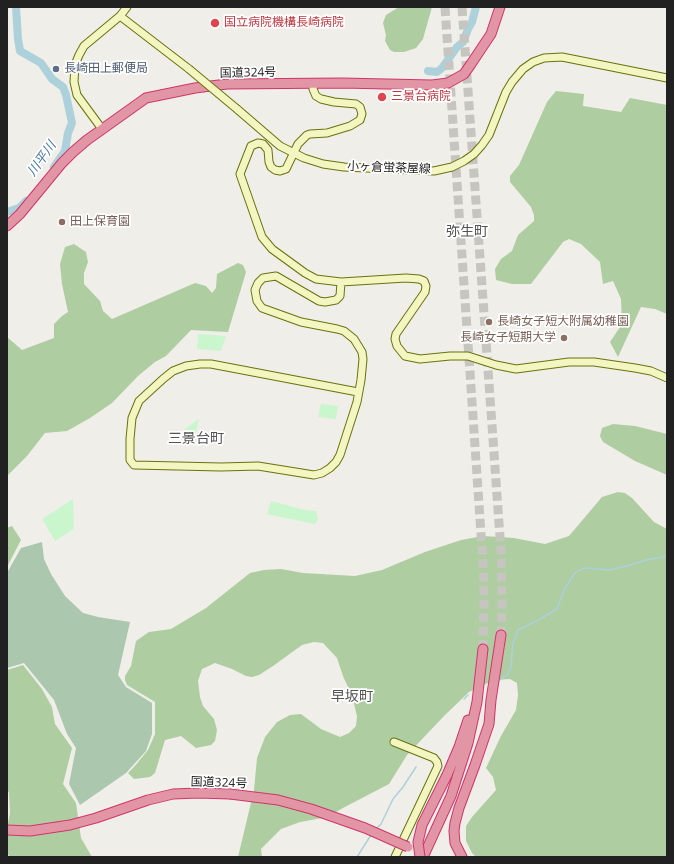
<!DOCTYPE html>
<meta charset="utf-8">
<style>
body{margin:0}
#map{position:relative;width:674px;height:864px;overflow:hidden;background:#f0eee8;font-family:"Open Sans",sans-serif}
canvas{display:block}
.frame{position:absolute;inset:0;border:8px solid #212121;pointer-events:none}
</style>
<div id="map">
<canvas width="674" height="864"></canvas>
<div class="frame"></div>
</div>
<script>
const context = document.querySelector('canvas').getContext('2d');
context.lineJoin = 'round';
function fillPath(path, color) {
  context.fillStyle = color;
  context.fill(path, 'evenodd');
}
function toPath(rows) {
  const path = new Path2D();
  for (const r of rows) {
    path.moveTo(r[0], r[1]);
    for (let i = 2; i < r.length; i += 2) path.lineTo(r[i], r[i + 1]);
  }
  return path;
}
function trace(path, color, width, dash) {
  context.strokeStyle = color;
  context.lineWidth = width;
  context.lineCap = dash ? 'butt' : 'round';
  context.setLineDash(dash || []);
  context.stroke(path);
}
function write(font, color, halo, rows, align = 'center') {
  context.font = font + ' "Open Sans","Noto Sans JP",sans-serif';
  context.lineWidth = 3.5;
  context.setLineDash([]);
  context.textBaseline = 'middle';
  context.strokeStyle = halo;
  context.fillStyle = color;
  for (const [text, x, y, turn = 0] of rows) {
    context.save();
    context.translate(x, y);
    context.rotate((+turn || 0) * Math.PI / 180);
    context.textAlign = isNaN(turn) ? turn : align;
    if (halo) context.strokeText(text, 0, 0);
    context.fillText(text, 0, 0);
    context.restore();
  }
}
fillPath(toPath([
 [399,7,432,7,423,39,416,48,404,52,394,52,390,50,385,41,386,35,383,23,386,15],
 [556,91,584,94,583,106,621,112,630,98,667,105,667,314,655,309,641,307,618,357,610,342,622,324,621,299,613,281,603,284,600,262,581,244,569,239,563,242,531,284,512,284,496,280,495,269,501,259,512,251,518,235,534,221,534,215,531,207,510,182,510,176,519,165,547,102],
 [74,244,86,252,88,262,84,273,84,284,100,301,103,311,112,319,195,283,206,286,212,293,216,288,217,274,238,263,243,265,246,272,228,332,191,330,166,356,155,362,138,376,112,403,90,418,67,431,45,433,27,456,7,476,7,337,22,350,54,338,54,324,62,316,68,312,62,284,60,264,65,247],
 [613,424,635,426,667,434,667,475,635,461,603,442,600,436,602,428],
 [618,492,625,493,632,498,654,522,667,529,667,857,476,857,472,853,466,841,466,826,472,817,496,790,493,777,486,768,501,736,516,710,518,695,517,683,510,679,494,680,469,692,444,716,407,755,389,784,341,809,328,817,300,822,281,829,261,849,262,857,238,857,254,790,257,758,265,737,277,722,290,715,301,714,321,729,340,737,349,733,356,726,357,716,352,696,343,676,337,658,323,643,314,642,302,645,273,666,259,675,252,677,246,676,232,669,215,663,202,669,198,681,200,697,203,706,214,719,217,730,215,741,211,745,196,748,181,736,165,740,155,773,150,777,134,779,128,773,134,767,148,750,155,734,155,702,127,685,125,680,125,676,131,666,136,641,149,632,171,629,206,608,250,573,264,570,281,569,303,573,355,576,382,570,425,552,461,540,483,536,514,538,545,544,569,536,602,497],
 [12,526,21,540,7,567,7,528],
 [23,665,42,689,52,707,55,724,72,748,63,784,76,803,81,838,92,857,10,857,7,853,7,828,10,813,9,793,7,789,7,670]
]), '#aecda0');
fillPath(toPath([
 [42,542,44,559,51,574,65,596,83,613,98,617,130,622,118,675,126,687,152,703,152,734,146,751,126,773,80,805,69,784,76,748,67,734,54,700,24,663,7,668,8,571,21,548]
]), '#abc8af');
fillPath(toPath([
 [198,334,226,336,221,351,197,349],
 [321,404,338,406,336,419,318,417],
 [199,419,194,439,182,438,183,432,185,429],
 [73,499,74,529,55,541,42,519],
 [271,501,305,510,316,511,318,519,315,524,267,514]
]), '#c9f6cc');
trace(toPath([
 [497,682,507,675,511,667,513,643,518,630,540,619,557,609,564,590,574,574,579,570,587,568,609,570,627,566,646,560,667,556],
 [464,699,468,695],
 [376,829,381,824,393,799,403,787,416,767],
 [357,857,371,835]
]), '#acd1db', 1.5);
trace(toPath([
 [16,7,18,39,20,51,41,63,52,79,63,87,66,95,72,123,68,133,65,151,54,167],
 [428,71,437,72,442,68,457,47,463,42,468,29,472,22,476,7],
 [7,212,19,208,26,201]
]), '#acd1db', 8);
trace(toPath([
 [445,7,483,563,484,595,483,649],
 [462,7,501,551,502,608,501,635]
]), '#c7c5c0', 9, [9, 4.5]);
const secondary = toPath([
 [120,16,189,69],
 [314,84,313,89,316,96,321,99,334,102,356,104,360,107,362,114,360,120,350,126,327,133,310,134,307,135,298,144,286,169,280,171,275,170,271,167,269,162,268,150,263,144,258,143,251,146,240,174,262,237,272,249,305,273,316,279,341,282,406,278,419,279,424,281,426,286,425,292,396,334,395,339,397,346,405,356,420,359,450,356,468,356,496,365,516,369,569,362,594,362,635,368,651,371,667,378],
 [237,109,280,146,304,158,323,164,344,167,434,171,452,167,464,161,474,154,482,145,489,135,506,92,512,82,523,69,533,62,544,58,562,57,667,78],
 [102,129,77,95,74,82,75,65,79,55,84,46,120,16,127,7],
 [341,282,340,296,336,300,325,302,319,301,276,276,263,278,258,283,255,290,257,301,262,308,301,322,337,329,344,331,354,339,362,352,363,359,361,380,357,402,340,455,336,462,330,468,322,473,314,475,258,466,221,467,134,465,130,460,130,439,132,418,139,401,163,379,173,371,186,366,200,364,211,364,358,392],
 [394,742,434,758,437,762,438,766,395,857]
]);
const highway = toPath([
 [7,226,20,214,62,163,73,152,87,140,146,98,195,88,227,84,342,83,432,85,448,83,464,74,471,64,491,34,500,7],
 [447,775,459,747,468,720],
 [7,830,30,831,70,825,96,818,148,800,173,794,198,793,230,794],
 [424,855,451,796,468,743,477,702,483,649],
 [462,857,455,843,454,831,455,823,459,808,475,765,489,724,491,700,501,635]
]);
trace(secondary, '#69720d', 9);
trace(highway, '#cf346c', 11);
trace(secondary, '#f4f6c1', 7);
trace(highway, '#e296a5', 9);
const secondaryBridge = toPath([
 [189,69,237,109]
]);
const highwayBridge = toPath([
 [230,794,278,800,311,809,365,828,408,847],
 [420,857,418,842,422,825,447,775]
]);
trace(secondaryBridge, '#69720d', 9, []);
trace(highwayBridge, '#cf346c', 11, []);
trace(secondaryBridge, '#f4f6c1', 7);
trace(highwayBridge, '#e296a5', 9);
for (const [x, y, r, color] of [
 [215,23,5,"#e0444e"],
 [56,69,4,"#5c6f8a"],
 [382,97,5,"#e0444e"],
 [62,222,4,"#8d6e63"],
 [489,322,4,"#8d6e63"],
 [564,338,4,"#8d6e63"]
]) {
  const dot = new Path2D();
  dot.arc(x, y, r, 0, 2 * Math.PI);
  context.fillStyle = color;
  context.fill(dot);
  trace(dot, '#fff', 1.5);
}
write('12px', '#be3a42', '#fff', [
 ["国立病院機構長崎病院",224,23],
 ["三景台病院",391,97]
], 'left');
write('12px', '#4e5e75', '#fff', [
 ["長崎田上郵便局",64,69]
], 'left');
write('12px', '#212121', '#fff', [
 ["国道324号",248,73,-1],
 ["小ヶ倉蛍茶屋線",389,168,2],
 ["国道324号",219,783,2]
]);
write('12px', '#785e54', '#fff', [
 ["田上保育園",70,222],
 ["長崎女子短大附属幼稚園",497,322],
 ["長崎女子短期大学",556,338,"right"]
], 'left');
write('italic 13px', '#507aa3', '#fff', [
 ["川平川",42,159,-55]
]);
write('14px', '#545454', '#fff', [
 ["弥生町",467,232],
 ["三景台町",196,439],
 ["早坂町",352,697]
]);
</script>
